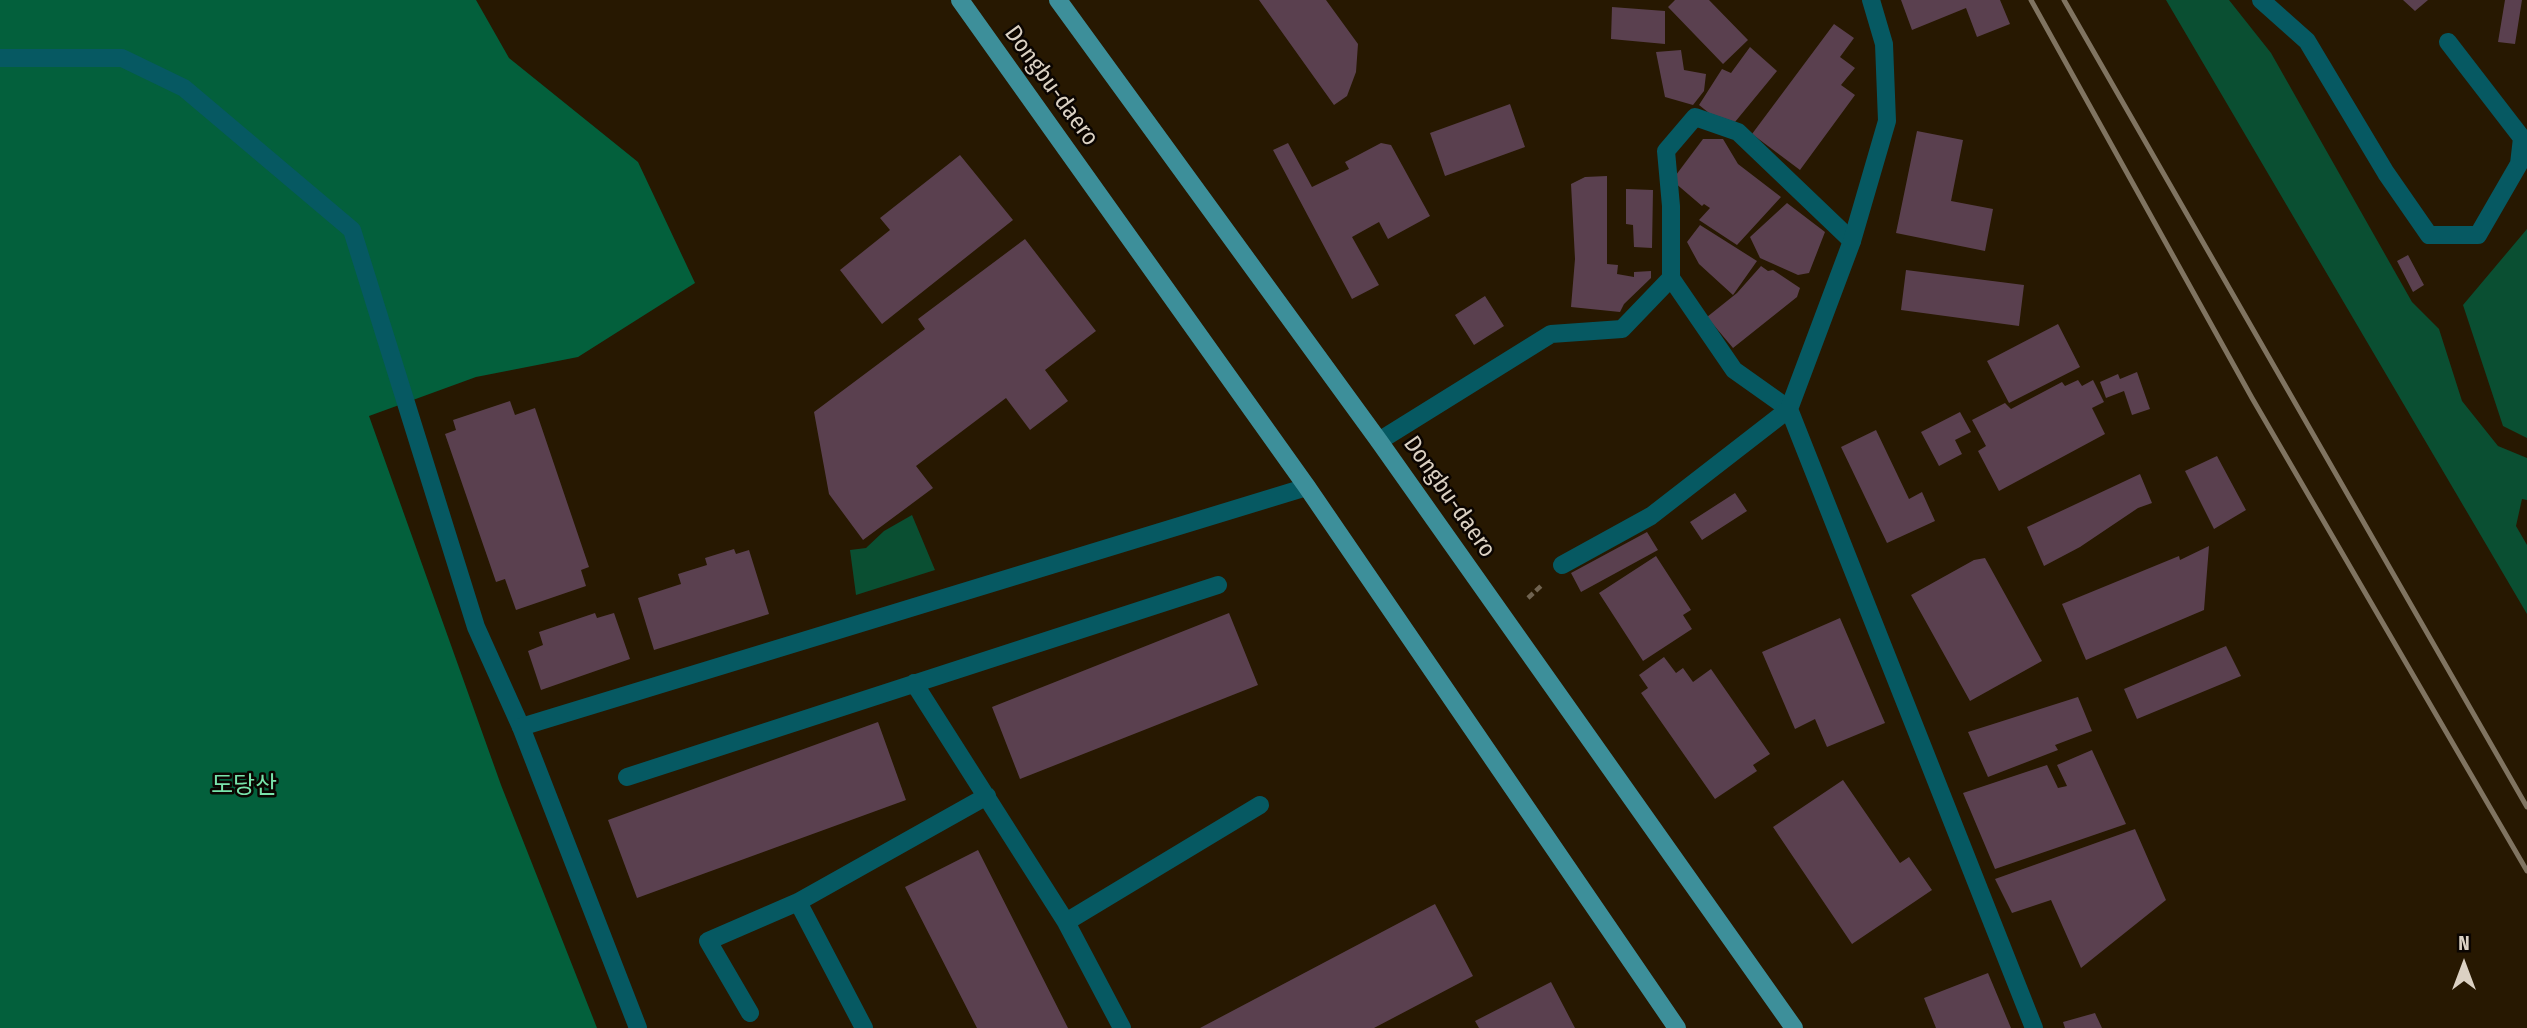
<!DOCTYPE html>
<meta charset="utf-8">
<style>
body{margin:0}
#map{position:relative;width:2527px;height:1028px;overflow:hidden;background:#271801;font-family:"Fira Sans Condensed",sans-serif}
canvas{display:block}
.north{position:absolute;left:2429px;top:930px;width:70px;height:70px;-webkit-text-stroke:5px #0b0501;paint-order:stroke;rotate:0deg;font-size:19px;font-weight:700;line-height:28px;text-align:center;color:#dbd1c3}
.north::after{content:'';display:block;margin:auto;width:24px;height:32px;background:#dbd1c3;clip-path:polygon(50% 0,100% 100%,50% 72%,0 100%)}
</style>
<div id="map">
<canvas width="2527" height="1028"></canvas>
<div class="north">N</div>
</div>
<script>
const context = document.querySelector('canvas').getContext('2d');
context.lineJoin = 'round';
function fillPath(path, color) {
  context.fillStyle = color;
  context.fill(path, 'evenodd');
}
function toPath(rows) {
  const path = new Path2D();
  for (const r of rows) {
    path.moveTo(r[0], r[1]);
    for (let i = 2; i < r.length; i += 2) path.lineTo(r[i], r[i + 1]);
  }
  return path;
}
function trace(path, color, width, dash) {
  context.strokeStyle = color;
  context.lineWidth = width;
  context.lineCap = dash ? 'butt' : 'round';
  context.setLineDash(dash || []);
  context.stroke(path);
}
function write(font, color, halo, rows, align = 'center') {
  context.font = font + ' "Fira Sans Condensed","Noto Sans KR",sans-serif';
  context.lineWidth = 5;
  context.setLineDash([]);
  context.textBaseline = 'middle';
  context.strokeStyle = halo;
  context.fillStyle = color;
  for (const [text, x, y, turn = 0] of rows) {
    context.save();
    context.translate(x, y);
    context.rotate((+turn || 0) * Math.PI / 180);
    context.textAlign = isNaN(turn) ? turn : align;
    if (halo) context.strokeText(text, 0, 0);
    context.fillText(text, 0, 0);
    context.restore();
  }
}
fillPath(toPath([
 [2166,0,2229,0,2271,53,2412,302,2439,329,2462,401,2498,446,2527,458,2527,500,2522,499,2516,526,2527,545,2527,614],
 [2527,229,2527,438,2503,426,2463,305],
 [912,515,935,570,856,595,850,550,866,548,884,531]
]), '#0a4f32');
fillPath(toPath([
 [0,0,476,0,509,58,638,162,695,283,578,357,476,377,369,416,501,785,597,1028,0,1028]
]), '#03603c');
fillPath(toPath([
 [1259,0,1326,0,1358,44,1356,72,1347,96,1334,105],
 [1675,0,1709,0,1748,40,1723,64,1668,7],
 [1901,0,2000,0,2010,24,1977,37,1966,8,1912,30],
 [2403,0,2428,0,2415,11],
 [2505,0,2522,0,2515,44,2498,42],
 [1612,7,1665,11,1665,44,1611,39],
 [1834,24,1854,38,1840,57,1855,68,1841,85,1855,95,1800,170,1752,134],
 [1750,47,1777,71,1735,122,1709,113,1699,105,1722,69,1731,73],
 [1681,50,1684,70,1706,74,1704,91,1693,105,1665,97,1656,52],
 [1510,104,1525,147,1445,176,1430,133],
 [1917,131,1963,140,1951,201,1993,209,1985,251,1896,233],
 [1703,139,1723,139,1738,164,1781,197,1737,245,1699,220,1710,208,1704,204,1702,206,1674,182,1676,175],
 [1288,143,1312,187,1349,169,1345,162,1381,143,1391,145,1430,216,1388,239,1379,222,1352,237,1379,285,1352,299,1273,150],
 [960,155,1013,220,882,324,840,270,890,230,880,218],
 [1607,176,1607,264,1618,265,1617,274,1634,277,1634,272,1651,271,1651,278,1624,304,1620,312,1571,307,1575,259,1571,184,1585,177],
 [1626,189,1653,190,1652,248,1634,247,1633,225,1626,224],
 [1787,203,1825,232,1809,273,1798,275,1760,258,1750,237],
 [1700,225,1757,261,1733,295,1699,264,1687,242],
 [1025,239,1096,331,1045,370,1068,401,1030,430,1006,398,916,466,933,488,863,540,829,494,814,412,925,329,918,319],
 [2408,255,2424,285,2413,292,2397,261],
 [1761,266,1768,271,1773,270,1800,288,1797,297,1733,348,1707,317,1737,293],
 [1906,270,2024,285,2019,326,1901,310],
 [1485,296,1504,326,1474,345,1455,315],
 [2058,324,2080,367,2009,403,1987,361],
 [2137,372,2150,409,2132,415,2124,391,2106,398,2100,382,2118,374,2120,379],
 [2078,380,2082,386,2093,380,2104,402,2092,408,2105,434,1999,491,1978,451,1986,446,1972,420,2005,403,2011,409,2062,382,2065,386],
 [510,401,515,415,535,408,589,567,581,570,586,586,516,610,505,579,496,582,445,434,456,430,453,420],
 [1960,412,1971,432,1955,440,1962,454,1939,466,1921,432],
 [1876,430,1909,499,1922,492,1935,521,1887,543,1841,447],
 [2217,456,2246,510,2214,529,2185,471],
 [2140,474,2152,503,2138,508,2080,547,2044,566,2027,527],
 [1735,493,1747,511,1702,540,1690,522],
 [1647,532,1658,550,1581,592,1571,573],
 [2209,546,2204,610,2086,660,2062,604,2179,556,2180,560],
 [734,549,736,554,749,550,769,614,654,650,638,598,681,584,678,574,707,565,705,558],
 [1656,556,1691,610,1683,615,1692,629,1643,661,1599,593],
 [1985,558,2042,661,1970,701,1911,595,1974,560],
 [595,613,597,618,614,613,630,659,541,690,528,651,543,645,539,632],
 [1229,613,1258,685,1020,779,992,707],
 [1840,618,1885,723,1827,747,1815,719,1795,729,1762,652],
 [2226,646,2241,676,2137,719,2124,689],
 [1664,657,1676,673,1683,668,1693,682,1711,669,1770,754,1753,765,1757,771,1715,799,1641,693,1648,688,1639,675],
 [2078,697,2092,731,2055,745,2058,750,1988,777,1968,732],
 [878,722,906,800,637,898,608,820],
 [2092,750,2126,824,1995,869,1963,793,2047,765,2058,788,2067,786,2057,765],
 [1843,780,1900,863,1909,857,1932,890,1852,944,1773,827],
 [2135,829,2166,900,2081,968,2051,900,2012,913,1995,879],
 [978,850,1068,1028,977,1028,905,887],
 [1435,904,1473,976,1374,1028,1200,1028],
 [1988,973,2011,1028,1936,1028,1924,998],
 [1551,982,1575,1028,1479,1028,1475,1021],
 [2095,1013,2102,1028,2065,1028,2063,1022]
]), '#5a404f');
trace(toPath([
 [1528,598,1542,585]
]), '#706350', 4.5, [7, 3.5]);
trace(toPath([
 [2261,0,2307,41,2386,173,2429,235,2478,235,2519,164,2522,138,2448,42],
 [0,58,122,58,184,88,352,230,476,627,521,727],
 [1671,278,1734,370,1789,409],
 [1379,441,1551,334,1622,329,1671,278,1671,206,1666,151,1695,117,1738,132,1852,241],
 [914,683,1066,922,1122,1028],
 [627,777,1218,585],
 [798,902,864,1028],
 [1066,922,1260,805],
 [750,1013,708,941,798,902,987,796]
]), '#065962', 18);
trace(toPath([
 [1871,0,1884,44,1887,121,1852,241,1789,409,2034,1028],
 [1562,565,1651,516,1789,409],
 [638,1028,521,727,1307,487]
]), '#065962', 18);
trace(toPath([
 [960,0,1307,487,1677,1028],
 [1058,0,1379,441,1794,1028]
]), '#3d8f9a', 18);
trace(toPath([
 [2031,0,2252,398,2527,871],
 [2064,0,2527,807]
]), '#807461', 5);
write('24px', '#dbd1c3', '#0b0501', [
 ["Dongbu-daero",1051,86,54],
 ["Dongbu-daero",1449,497,55]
]);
write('24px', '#79e3ab', '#0b0501', [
 ["도당산",244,786]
]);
</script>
